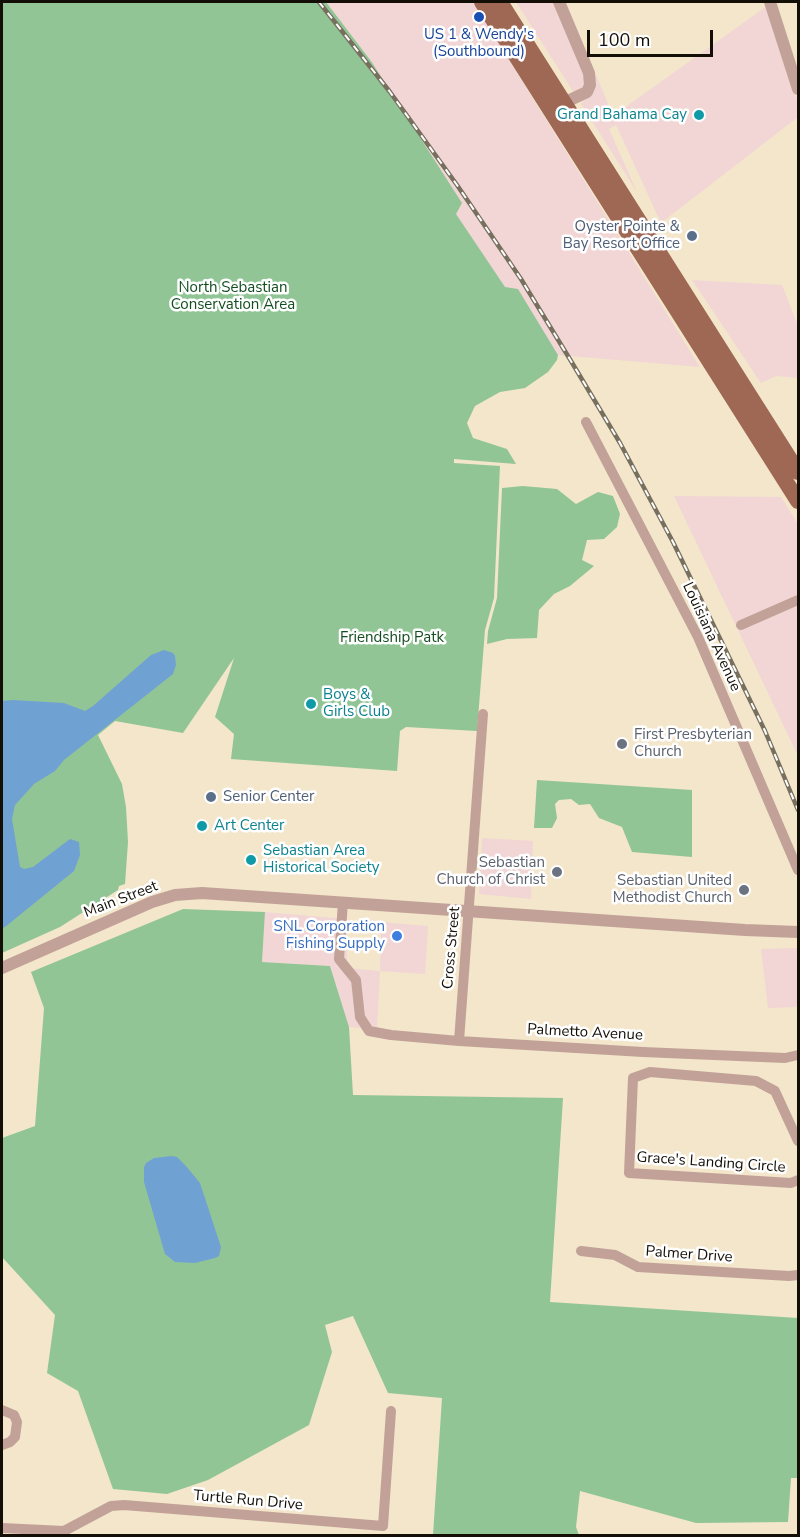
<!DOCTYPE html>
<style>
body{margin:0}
#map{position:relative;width:800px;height:1537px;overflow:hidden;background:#f3e6cb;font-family:"Nunito Sans",sans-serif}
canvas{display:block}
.frame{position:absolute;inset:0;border:3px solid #130e06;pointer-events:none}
.scale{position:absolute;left:587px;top:30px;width:126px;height:27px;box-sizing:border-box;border:3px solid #130e06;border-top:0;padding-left:8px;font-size:18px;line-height:21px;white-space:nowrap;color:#130e06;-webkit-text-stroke:4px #fff;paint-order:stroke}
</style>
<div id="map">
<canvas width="800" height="1537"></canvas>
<div class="frame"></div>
<div class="scale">100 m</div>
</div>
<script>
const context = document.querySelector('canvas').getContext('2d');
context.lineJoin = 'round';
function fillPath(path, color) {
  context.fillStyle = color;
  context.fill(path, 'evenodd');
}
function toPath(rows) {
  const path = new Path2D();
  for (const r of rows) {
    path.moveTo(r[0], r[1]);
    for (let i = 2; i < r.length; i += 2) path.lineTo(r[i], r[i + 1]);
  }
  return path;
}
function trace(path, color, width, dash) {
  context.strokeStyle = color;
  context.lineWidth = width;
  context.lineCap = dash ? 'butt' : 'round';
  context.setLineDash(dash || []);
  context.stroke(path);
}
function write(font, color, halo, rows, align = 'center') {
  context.font = font + ' "Nunito Sans",sans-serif';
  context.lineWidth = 5;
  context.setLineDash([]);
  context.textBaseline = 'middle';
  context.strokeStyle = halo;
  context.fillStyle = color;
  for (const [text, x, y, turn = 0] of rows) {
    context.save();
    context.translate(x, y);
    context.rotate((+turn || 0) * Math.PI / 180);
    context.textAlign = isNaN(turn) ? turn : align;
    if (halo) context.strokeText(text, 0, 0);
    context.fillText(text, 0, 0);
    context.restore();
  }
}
fillPath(toPath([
 [326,2,473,2,700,367,558,355,518,290,472,295,371,61],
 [516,2,554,2,585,75,586,84,576,96],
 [564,2,566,2,613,116,767,6,798,103,798,117,661,223,616,125,609,129,637,192,581,104,590,95],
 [692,280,782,285,798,326,798,378,776,376,761,383],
 [674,496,781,497,798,524,798,756],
 [482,838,533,841,531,899,479,894],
 [265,912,347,919,347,968,380,971,381,922,428,926,425,974,380,971,377,1029,349,1027,330,966,262,962],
 [798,948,798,1007,768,1008,761,949]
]), '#f1d6d5');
fillPath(toPath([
 [2,2,326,2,371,61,462,203,456,214,505,287,518,289,558,355,557,360,548,372,525,388,500,392,475,406,467,423,473,438,507,449,516,464,454,459,454,463,500,466,494,598,485,630,477,731,406,727,400,731,397,771,231,759,234,734,215,717,234,658,183,733,115,721,98,735,122,784,126,807,128,842,125,884,119,886,118,890,60,927,2,953],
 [523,486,557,489,576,504,598,492,613,496,620,514,617,527,604,539,587,540,582,560,594,566,570,586,554,594,539,610,537,638,507,639,487,644,488,631,497,598,502,488],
 [537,780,692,790,692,857,632,852,622,827,599,818,590,804,579,805,571,799,559,800,555,804,557,818,552,828,534,828],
 [183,909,265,912,262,962,330,966,349,1027,353,1095,563,1098,550,1302,798,1318,798,1478,791,1478,788,1522,696,1523,580,1491,576,1527,579,1535,433,1535,442,1398,388,1393,353,1316,325,1325,332,1352,309,1425,208,1480,167,1494,113,1489,78,1391,47,1373,55,1315,2,1257,2,1138,35,1126,44,1008,31,972]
]), '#92c596');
fillPath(toPath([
 [164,650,173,653,175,656,176,665,173,674,64,760,55,771,34,784,15,805,12,819,20,867,24,869,33,867,70,839,79,842,80,855,74,871,5,927,2,928,2,701,13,700,64,703,85,711,93,706,151,655],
 [172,1156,177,1157,186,1166,200,1183,221,1247,219,1256,215,1258,195,1263,175,1262,165,1254,144,1182,144,1167,146,1163,154,1158]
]), '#70a1d3');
trace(toPath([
 [586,422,698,637,798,870],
 [741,625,798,600],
 [343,902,339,959,356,980,360,1017,369,1031,391,1035,459,1041,643,1052,785,1058,798,1055],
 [459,1041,483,714],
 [798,1141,775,1091,756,1081,650,1072,633,1078,629,1173,791,1183,798,1180],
 [581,1251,615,1255,638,1267,789,1276,798,1275],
 [2,1410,14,1415,17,1422,15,1437,10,1442,2,1445],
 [2,1528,64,1531,111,1506,124,1505,383,1526,391,1411]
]), '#c2a298', 10);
trace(toPath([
 [770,2,798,89],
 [557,106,587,92,590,85,589,73,559,2],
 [2,968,152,902,175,895,202,893,745,930,798,932]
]), '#c2a298', 12);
trace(toPath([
 [482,2,798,501],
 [500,2,798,472]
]), '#9f6855', 16);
const rail = toPath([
 [319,2,390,92,457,185,521,279,571,361,620,443,673,542,765,731,798,810]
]);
trace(rail, '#78705f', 4.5);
trace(rail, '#fff', 2, [7]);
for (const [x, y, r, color] of [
 [479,17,6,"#1a4fb4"],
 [699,115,6,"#0f9aa8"],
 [692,236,6,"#5c6f8a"],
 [311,704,6,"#0f9aa8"],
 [622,744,6,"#6b7280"],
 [211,797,6,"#5c6f8a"],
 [202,826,6,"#0f9aa8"],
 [251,860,6,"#0f9aa8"],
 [557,872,6,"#6b7280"],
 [744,890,6,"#6b7280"],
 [397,936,6,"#3f7fe0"]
]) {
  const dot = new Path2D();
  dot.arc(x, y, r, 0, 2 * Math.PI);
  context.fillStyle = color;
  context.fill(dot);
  trace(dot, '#fff', 2);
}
write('15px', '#164399', '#fff', [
 ["US 1 & Wendy's",479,35],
 ["(Southbound)",479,52]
]);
write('15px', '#0d838f', '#fff', [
 ["Grand Bahama Cay",687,115,"right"],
 ["Boys &",323,695],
 ["Girls Club",323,712],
 ["Art Center",214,826],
 ["Sebastian Area",263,851],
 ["Historical Society",263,868]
], 'left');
write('15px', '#4e5e75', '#fff', [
 ["Oyster Pointe &",680,227],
 ["Bay Resort Office",680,244],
 ["Senior Center",223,797,"left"]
], 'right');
write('15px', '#134d1f', '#fff', [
 ["North Sebastian",233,288],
 ["Conservation Area",233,305],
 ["Friendship Patk",392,638]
]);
write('15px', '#130e06', '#fff', [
 ["Louisiana Avenue",711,637,65],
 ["Main Street",121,900,-21],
 ["Cross Street",452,948,-85],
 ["Palmetto Avenue",585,1033,3],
 ["Grace's Landing Circle",711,1163,4],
 ["Palmer Drive",689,1255,4],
 ["Turtle Run Drive",248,1501,5]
]);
write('15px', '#5b616d', '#fff', [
 ["First Presbyterian",634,735,"left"],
 ["Church",634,752,"left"],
 ["Sebastian",545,863],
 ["Church of Christ",545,880],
 ["Sebastian United",732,881],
 ["Methodist Church",732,898]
], 'right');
write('15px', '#366cbe', '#fff', [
 ["SNL Corporation",385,927],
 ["Fishing Supply",385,944]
], 'right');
</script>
